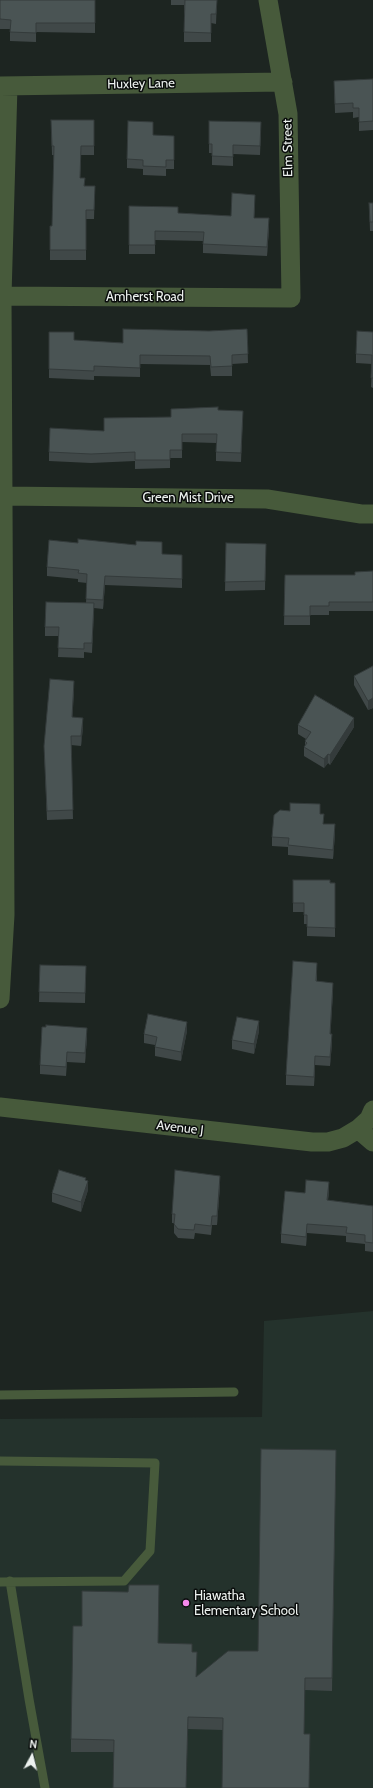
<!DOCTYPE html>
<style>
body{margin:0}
#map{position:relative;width:373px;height:1788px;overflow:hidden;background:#1d2521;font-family:Cabin,sans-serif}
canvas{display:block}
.north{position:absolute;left:12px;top:1736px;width:40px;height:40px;-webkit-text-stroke:3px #0a0d0c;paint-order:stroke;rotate:7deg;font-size:11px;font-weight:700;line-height:16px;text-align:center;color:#edf2ef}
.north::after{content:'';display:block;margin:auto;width:14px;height:18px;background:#edf2ef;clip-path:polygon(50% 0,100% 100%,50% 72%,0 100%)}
</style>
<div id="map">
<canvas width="373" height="1788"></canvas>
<div class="north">N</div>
</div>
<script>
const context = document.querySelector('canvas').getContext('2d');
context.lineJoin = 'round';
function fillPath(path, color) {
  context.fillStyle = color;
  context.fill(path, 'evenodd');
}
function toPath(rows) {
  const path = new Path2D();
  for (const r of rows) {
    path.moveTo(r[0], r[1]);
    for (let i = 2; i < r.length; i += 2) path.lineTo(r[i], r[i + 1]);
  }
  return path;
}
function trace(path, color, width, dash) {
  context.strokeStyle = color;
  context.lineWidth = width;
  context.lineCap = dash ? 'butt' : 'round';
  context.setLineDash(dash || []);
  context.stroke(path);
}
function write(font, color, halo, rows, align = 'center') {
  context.font = font + ' Cabin,sans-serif';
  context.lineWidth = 3;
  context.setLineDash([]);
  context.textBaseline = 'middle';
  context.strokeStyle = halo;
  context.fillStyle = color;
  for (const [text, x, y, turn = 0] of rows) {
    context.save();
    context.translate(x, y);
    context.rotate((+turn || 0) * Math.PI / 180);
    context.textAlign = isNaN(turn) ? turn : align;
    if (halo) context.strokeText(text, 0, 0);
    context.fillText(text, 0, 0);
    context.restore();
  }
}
fillPath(toPath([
 [373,1311,373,1788,0,1788,0,1419,262,1417,264,1321]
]), '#24322c');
trace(toPath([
 [0,1395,234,1392],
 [0,1461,155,1463,150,1551,124,1581,0,1582],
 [10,1581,29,1699,45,1788]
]), '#475a3b', 9);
trace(toPath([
 [0,86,283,82],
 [0,296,291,298,288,114,268,0],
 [3,496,267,499,361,514,373,514],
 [0,999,5,915,2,296,8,86],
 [0,1107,312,1142,328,1142,343,1138,358,1129,369,1119,373,1110],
 [358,1129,373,1142]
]), '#475a3b', 19);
fillPath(toPath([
 [0,0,95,0,95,33,36,32,36,42,10,41,10,29,0,29],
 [171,0,217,0,216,24,211,23,211,42,184,42,184,5,171,5],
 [373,79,373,130,359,131,359,117,353,118,353,112,335,113,334,81],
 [51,120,94,120,94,155,81,155,80,178,85,186,95,186,94,219,86,219,86,260,50,260,50,226,52,226,54,155,52,155],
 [209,121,261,131,260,155,233,154,233,166,212,165,212,153,209,153],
 [153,135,174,145,174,169,166,169,166,176,143,175,143,169,127,168,127,159],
 [369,203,373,203,373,231,370,231],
 [255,204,254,218,269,228,267,256,203,253,203,241,155,240,155,254,129,254,129,206,178,213,231,216],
 [247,329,248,363,232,364,232,376,211,376,210,365,140,364,140,377,94,376,94,380,49,378,49,332,74,340,123,343,209,331],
 [373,332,373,388,371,387,372,364,356,363,356,354],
 [218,410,243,411,241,462,216,461,216,443,182,442,182,458,170,458,170,468,135,469,135,461,91,463,49,461,49,452,171,417],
 [226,543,266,544,265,590,225,591],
 [162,554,182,555,182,588,105,585,103,609,94,608,92,653,84,652,84,658,58,657,59,636,45,636,45,627,86,603,87,583,78,582,78,579,47,576,47,567],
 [373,571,373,611,329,611,329,615,310,615,310,625,284,625,285,575,355,575],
 [373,666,373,708,368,710,354,685,354,676],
 [74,690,72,717,83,727,81,746,71,745,73,819,47,820,44,746],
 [298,725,354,727,330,765,328,763,324,768,304,756,304,747,305,746,305,741,306,739,298,734],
 [320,814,323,824,335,834,333,859,288,855,288,847,272,846,272,837],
 [293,880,335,883,335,937,307,936,307,924,304,924,304,912,293,912],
 [40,965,86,966,85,1003,39,1002],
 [317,972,317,981,333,992,330,1034,332,1043,330,1066,315,1065,314,1086,286,1085,286,1075],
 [187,1031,181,1061,155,1056,155,1045,144,1043,144,1034],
 [259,1031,254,1054,232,1049,232,1040],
 [87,1037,85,1063,67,1062,66,1076,40,1074,40,1065],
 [86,1180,88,1190,81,1212,52,1202,52,1193],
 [220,1185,217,1225,212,1225,211,1235,195,1233,194,1239,178,1238,174,1233,174,1223,172,1223,172,1214],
 [329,1191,328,1200,373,1206,373,1252,365,1251,365,1244,346,1242,346,1236,307,1233,306,1246,281,1243,281,1234,305,1193],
 [336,1450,332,1691,305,1690,223,1730,188,1729,114,1752,71,1752,71,1739,158,1643,192,1652,196,1677,258,1651]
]), '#404848');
fillPath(toPath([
 [269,218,269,228,267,256,267,247],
 [105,576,105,585,103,609,103,600],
 [74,681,74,690,72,726,72,717],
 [373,698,373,708,368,710,368,701],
 [83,718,83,727,81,746,81,736],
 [354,718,354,727,330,765,330,755],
 [328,754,328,763,324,768,324,759],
 [335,824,335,834,333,859,333,850],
 [333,983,333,992,330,1043,330,1034],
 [259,1021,259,1031,254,1054,254,1044],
 [187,1022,187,1031,181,1061,181,1052],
 [87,1028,87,1037,85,1063,85,1053],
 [332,1034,332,1043,330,1066,330,1057],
 [315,1056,315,1065,314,1086,314,1077],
 [220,1176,220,1185,217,1225,217,1216],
 [88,1181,88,1190,81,1212,81,1202],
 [329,1182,329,1191,327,1209,327,1200],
 [307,1224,307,1233,306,1246,306,1237],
 [188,1717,188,1729,186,1788]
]), '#343b3b');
const building = toPath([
 [0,0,95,0,95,23,36,23,36,33,10,32,11,20,0,19,0,0],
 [185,0,217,0,216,14,211,14,211,33,184,32,185,0],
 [373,79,373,121,359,122,359,108,353,108,353,103,335,104,334,81,373,79],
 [51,120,94,120,94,146,81,146,80,178,85,178,84,186,95,186,94,210,86,210,86,250,50,250,50,226,52,226,54,146,52,146,51,120],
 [128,121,153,122,153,135,174,136,174,160,166,160,166,167,143,166,143,160,127,159,128,121],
 [209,121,261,122,260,146,233,145,233,157,212,156,212,144,209,144,209,121],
 [232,193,255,195,254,218,269,218,267,247,203,244,204,232,155,231,155,245,129,245,129,206,178,207,178,213,231,216,232,193],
 [369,203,373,203,373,222,370,222,369,203],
 [123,329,209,331,247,329,248,354,232,355,232,366,211,367,210,356,140,355,140,368,94,366,94,371,49,369,49,332,74,332,74,340,123,343,123,329],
 [357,331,373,332,373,378,371,378,372,355,356,354,357,331],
 [218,407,218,410,243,411,241,453,216,452,217,434,182,434,182,450,170,450,170,460,135,460,135,452,91,454,49,452,50,428,104,431,104,418,171,417,171,409,218,407],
 [78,539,136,545,136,541,162,542,162,554,182,555,182,579,105,576,103,600,86,599,87,574,78,573,79,570,47,567,49,540,78,543,78,539],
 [226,543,266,544,265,581,225,582,226,543],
 [373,571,373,602,329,602,329,606,310,606,310,616,284,616,285,575,355,575,355,572,373,571],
 [46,602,94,603,92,643,84,643,84,649,58,648,59,627,45,627,46,602],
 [373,666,373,698,368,701,354,676,373,666],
 [50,679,74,681,72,717,83,718,81,736,71,736,73,810,47,811,44,746,50,679],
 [315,695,354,718,330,755,328,754,324,759,304,747,307,743,305,741,311,732,298,725,315,695],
 [290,803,320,804,320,814,324,814,323,824,335,824,333,850,288,845,289,838,272,837,274,815,280,810,290,811,290,803],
 [293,880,330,880,330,883,335,883,335,928,307,927,307,915,304,915,304,903,293,903,293,880],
 [293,961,317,963,316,981,333,983,330,1034,332,1034,330,1057,315,1056,314,1077,286,1075,293,961],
 [40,965,86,966,85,993,39,992,40,965],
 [148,1014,187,1022,181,1052,155,1047,157,1037,144,1034,148,1014],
 [237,1017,259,1021,254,1044,232,1040,237,1017],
 [46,1025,87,1028,85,1053,67,1052,66,1067,40,1065,42,1027,46,1027,46,1025],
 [59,1170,86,1178,85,1180,88,1181,81,1202,52,1193,59,1170],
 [175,1170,220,1176,217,1216,212,1216,211,1226,195,1224,194,1230,178,1229,174,1224,175,1214,172,1214,175,1170],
 [306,1180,329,1182,327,1200,373,1206,373,1243,365,1242,365,1235,346,1233,347,1227,307,1224,306,1237,281,1234,285,1191,305,1193,306,1180],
 [261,1449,336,1450,332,1678,305,1678,304,1734,310,1734,309,1788,222,1788,223,1718,188,1717,186,1788,113,1788,114,1740,71,1739,73,1626,82,1626,82,1591,128,1592,129,1585,159,1585,158,1643,192,1644,192,1652,197,1652,196,1677,228,1651,258,1651,261,1449]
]);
fillPath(building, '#4a5454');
trace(building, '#343b3b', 1);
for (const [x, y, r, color] of [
 [186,1603,4,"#f689ed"]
]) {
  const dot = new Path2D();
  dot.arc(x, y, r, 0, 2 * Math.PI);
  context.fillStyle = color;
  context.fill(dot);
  trace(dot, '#0a0d0c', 1.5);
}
write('13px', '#edf2ef', '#0a0d0c', [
 ["Huxley Lane",141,84,-1],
 ["Elm Street",288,148,-91],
 ["Amherst Road",145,297],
 ["Green Mist Drive",188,498],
 ["Avenue J",180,1128,7]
]);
write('13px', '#edf2ef', '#0a0d0c', [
 ["Hiawatha",194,1596],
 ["Elementary School",194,1611]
], 'left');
</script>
